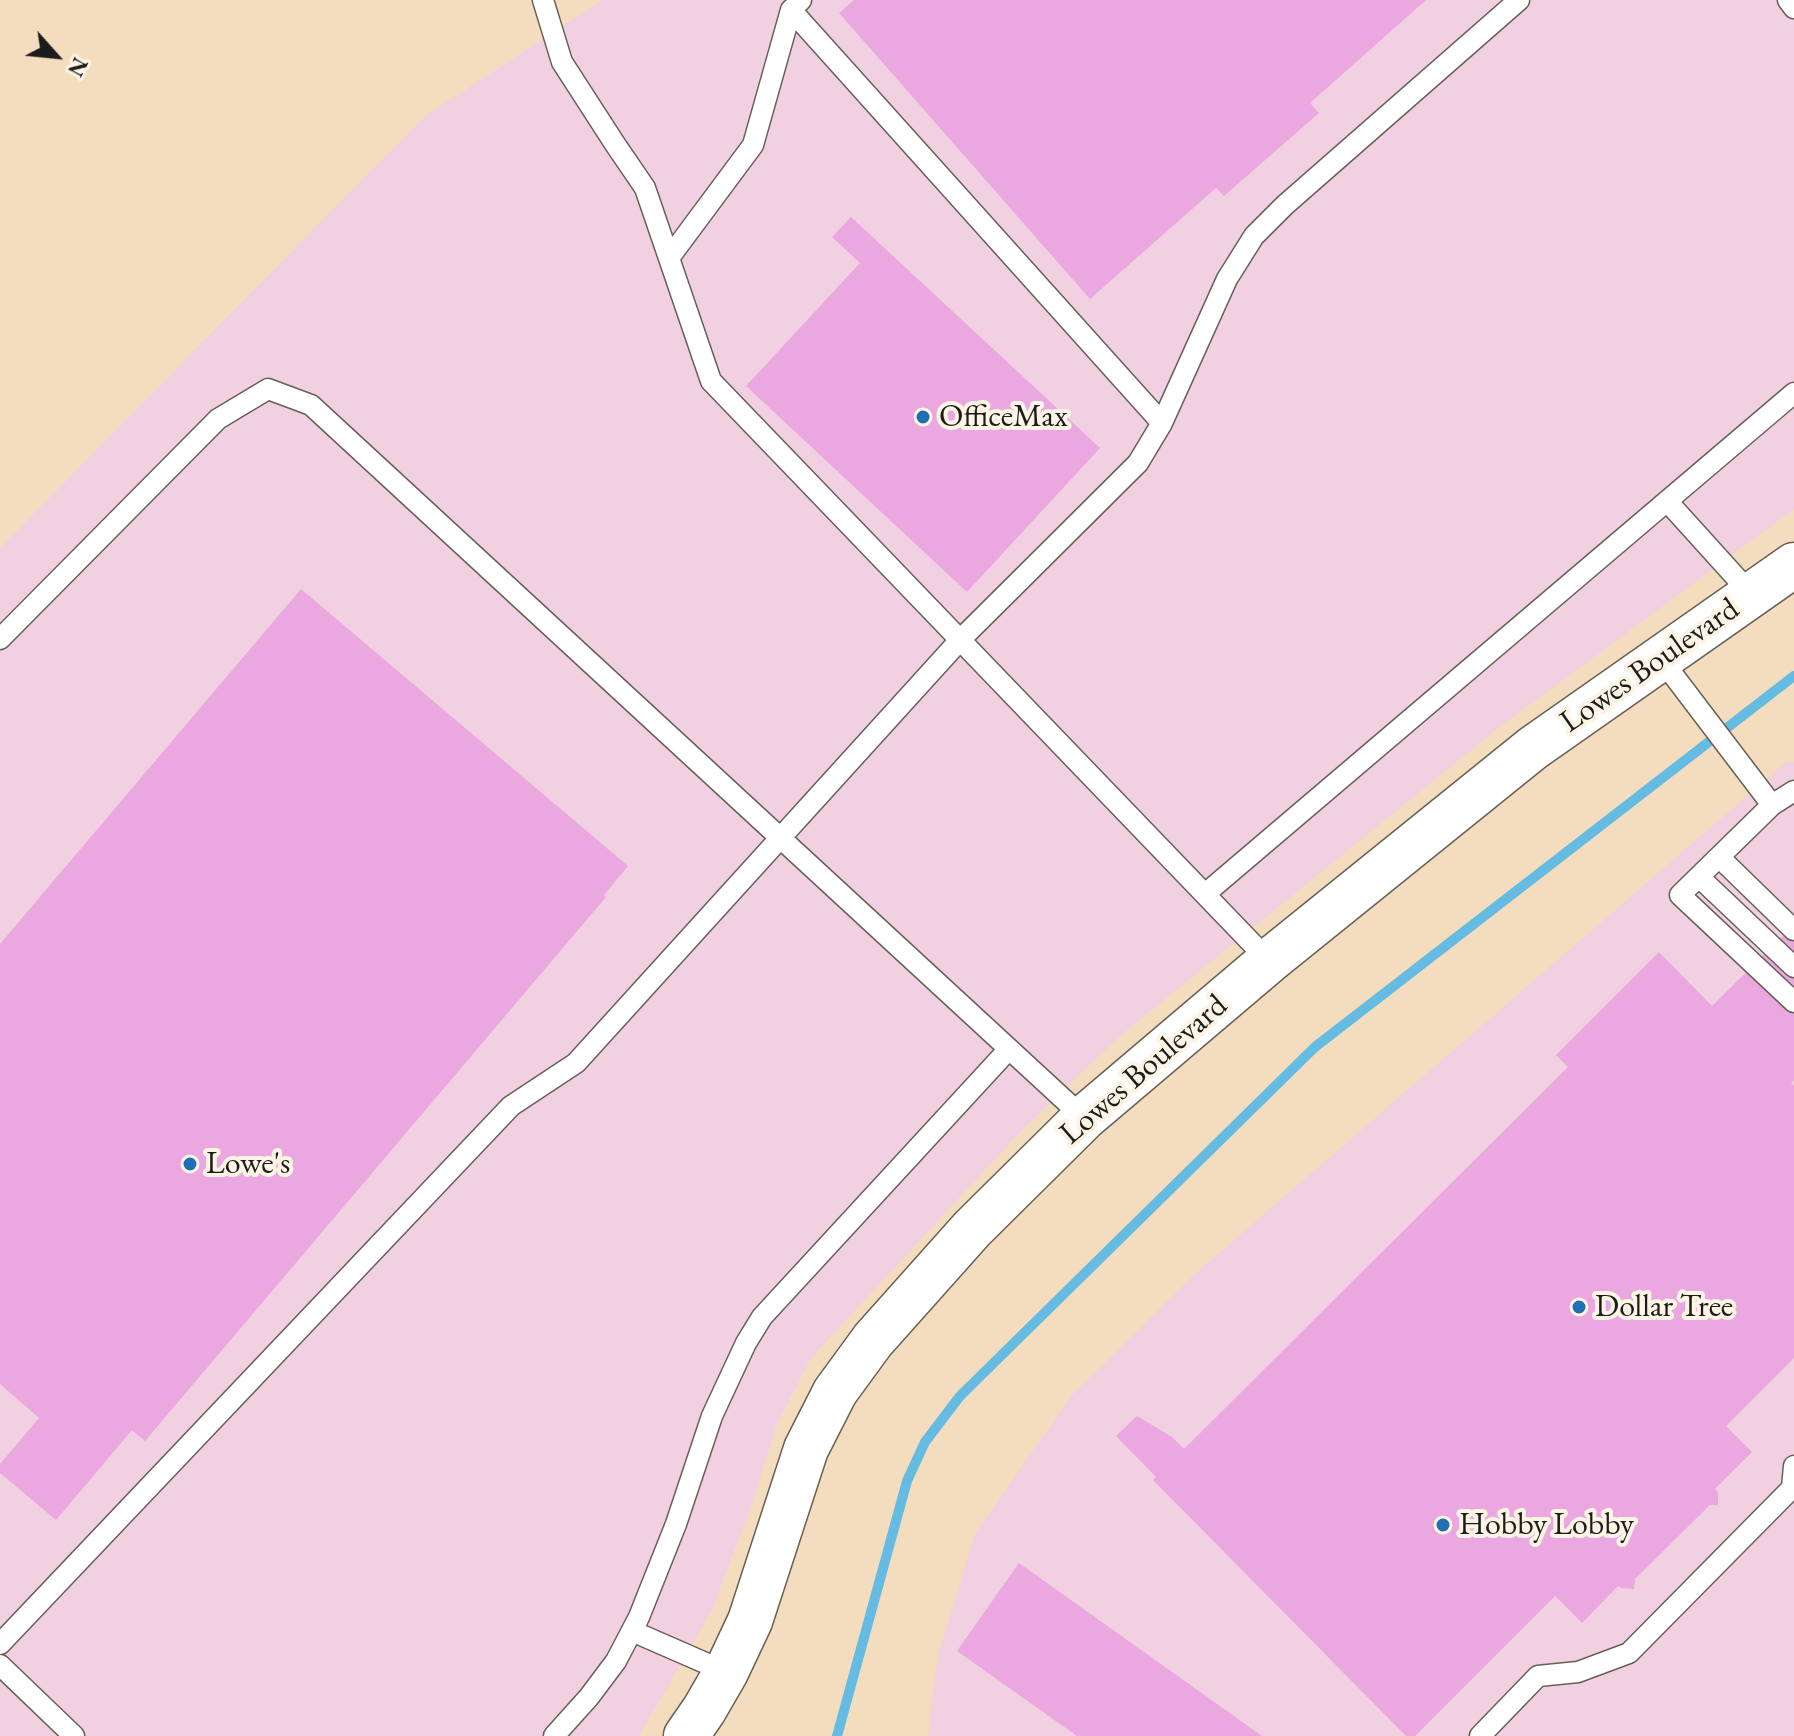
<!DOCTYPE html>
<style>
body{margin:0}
#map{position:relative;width:1794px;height:1736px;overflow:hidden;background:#f4ddbe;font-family:"EB Garamond",serif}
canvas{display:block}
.north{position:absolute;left:16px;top:16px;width:80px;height:80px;-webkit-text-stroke:6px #fcf5e5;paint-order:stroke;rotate:117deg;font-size:22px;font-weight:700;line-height:32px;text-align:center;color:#1c1c1c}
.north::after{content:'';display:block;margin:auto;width:28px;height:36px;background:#1c1c1c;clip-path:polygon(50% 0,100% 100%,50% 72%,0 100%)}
</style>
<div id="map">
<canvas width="1794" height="1736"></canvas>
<div class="north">N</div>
</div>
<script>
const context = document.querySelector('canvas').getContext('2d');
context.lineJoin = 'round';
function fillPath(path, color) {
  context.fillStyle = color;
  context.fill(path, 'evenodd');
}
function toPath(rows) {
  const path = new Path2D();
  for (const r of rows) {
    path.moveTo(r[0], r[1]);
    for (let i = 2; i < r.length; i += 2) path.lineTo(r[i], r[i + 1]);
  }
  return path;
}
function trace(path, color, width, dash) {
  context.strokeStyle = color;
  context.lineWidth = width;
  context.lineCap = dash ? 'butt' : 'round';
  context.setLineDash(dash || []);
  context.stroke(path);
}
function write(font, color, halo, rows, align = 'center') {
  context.font = font + ' "EB Garamond",serif';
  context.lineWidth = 8;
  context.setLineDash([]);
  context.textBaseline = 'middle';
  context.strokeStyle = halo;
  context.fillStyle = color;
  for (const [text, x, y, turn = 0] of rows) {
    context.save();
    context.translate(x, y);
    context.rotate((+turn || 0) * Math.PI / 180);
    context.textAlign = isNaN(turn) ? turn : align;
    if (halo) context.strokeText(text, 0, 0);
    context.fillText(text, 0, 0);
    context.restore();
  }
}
fillPath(toPath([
 [602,0,1794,0,1794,509,1497,729,1121,1035,1020,1132,811,1358,776,1426,752,1504,712,1610,639,1736,0,1736,0,548,424,117],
 [1794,762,1794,1736,928,1736,938,1656,975,1534,1071,1396,1196,1273,1785,763]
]), '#f1d0e2');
trace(toPath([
 [837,1736,907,1481,925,1442,960,1396,1315,1047,1794,676]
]), '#65bbe2', 10);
fillPath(toPath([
 [854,0,1426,0,1310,103,1319,113,1224,196,1216,188,1090,299,839,13],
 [851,217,1100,448,967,592,746,386,860,263,832,237],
 [301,589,628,866,604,895,606,897,145,1441,132,1430,56,1520,0,1473,0,1464,39,1418,0,1384,0,944],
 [1794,925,1794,1080,1791,1083,1794,1086,1794,1358,1726,1426,1752,1452,1715,1489,1718,1492,1718,1505,1710,1505,1635,1579,1634,1589,1621,1588,1618,1586,1582,1623,1555,1596,1415,1736,1406,1736,1153,1480,1156,1477,1116,1436,1137,1416,1172,1437,1184,1449,1568,1067,1556,1055,1659,952,1712,1006],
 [1019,1563,1262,1736,1077,1736,957,1651]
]), '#eba8e0');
const service = toPath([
 [543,0,562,62,615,144,645,188,711,381,1269,961],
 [1788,0,1794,8],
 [791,10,1162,423],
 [669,258,753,145,791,10,801,0],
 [1667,501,1752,595],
 [0,639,218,419,268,389,311,405,1084,1118],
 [1661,659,1772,805],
 [1794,791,1772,805,1680,895,1794,1002],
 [1719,857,1794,930],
 [1699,877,1794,967],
 [1205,894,1794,393],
 [632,1631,726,1672],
 [0,1644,511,1106,576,1063,960,640,1138,463,1162,423,1227,279,1254,236,1285,205,1519,0],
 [0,1665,74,1736],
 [554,1736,589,1697,616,1661,639,1617,676,1524,712,1416,746,1343,762,1317,1009,1049],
 [1480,1736,1538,1676,1578,1672,1629,1653,1792,1488,1794,1466]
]);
const tertiary = toPath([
 [686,1736,704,1710,726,1672,750,1621,806,1449,835,1392,873,1340,972,1229,1084,1118,1269,961,1533,748,1794,565]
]);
trace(service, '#686055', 23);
trace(tertiary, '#686055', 47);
trace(service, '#fff', 20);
trace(tertiary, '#fff', 44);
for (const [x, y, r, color] of [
 [923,417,8,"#1f6fb2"],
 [190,1164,8,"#1f6fb2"],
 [1579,1307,8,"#1f6fb2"],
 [1443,1525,8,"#1f6fb2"]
]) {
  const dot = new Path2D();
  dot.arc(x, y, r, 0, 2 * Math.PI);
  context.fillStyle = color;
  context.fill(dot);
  trace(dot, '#fcf5e5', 3);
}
write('32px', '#1c1c1c', '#fcf5e5', [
 ["OfficeMax",939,417],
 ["Lowe's",206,1164],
 ["Dollar Tree",1595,1307],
 ["Hobby Lobby",1459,1525]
], 'left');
write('32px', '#1c1c1c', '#fcf5e5', [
 ["Lowes Boulevard",1650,666,-35],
 ["Lowes Boulevard",1144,1070,-41]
]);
</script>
